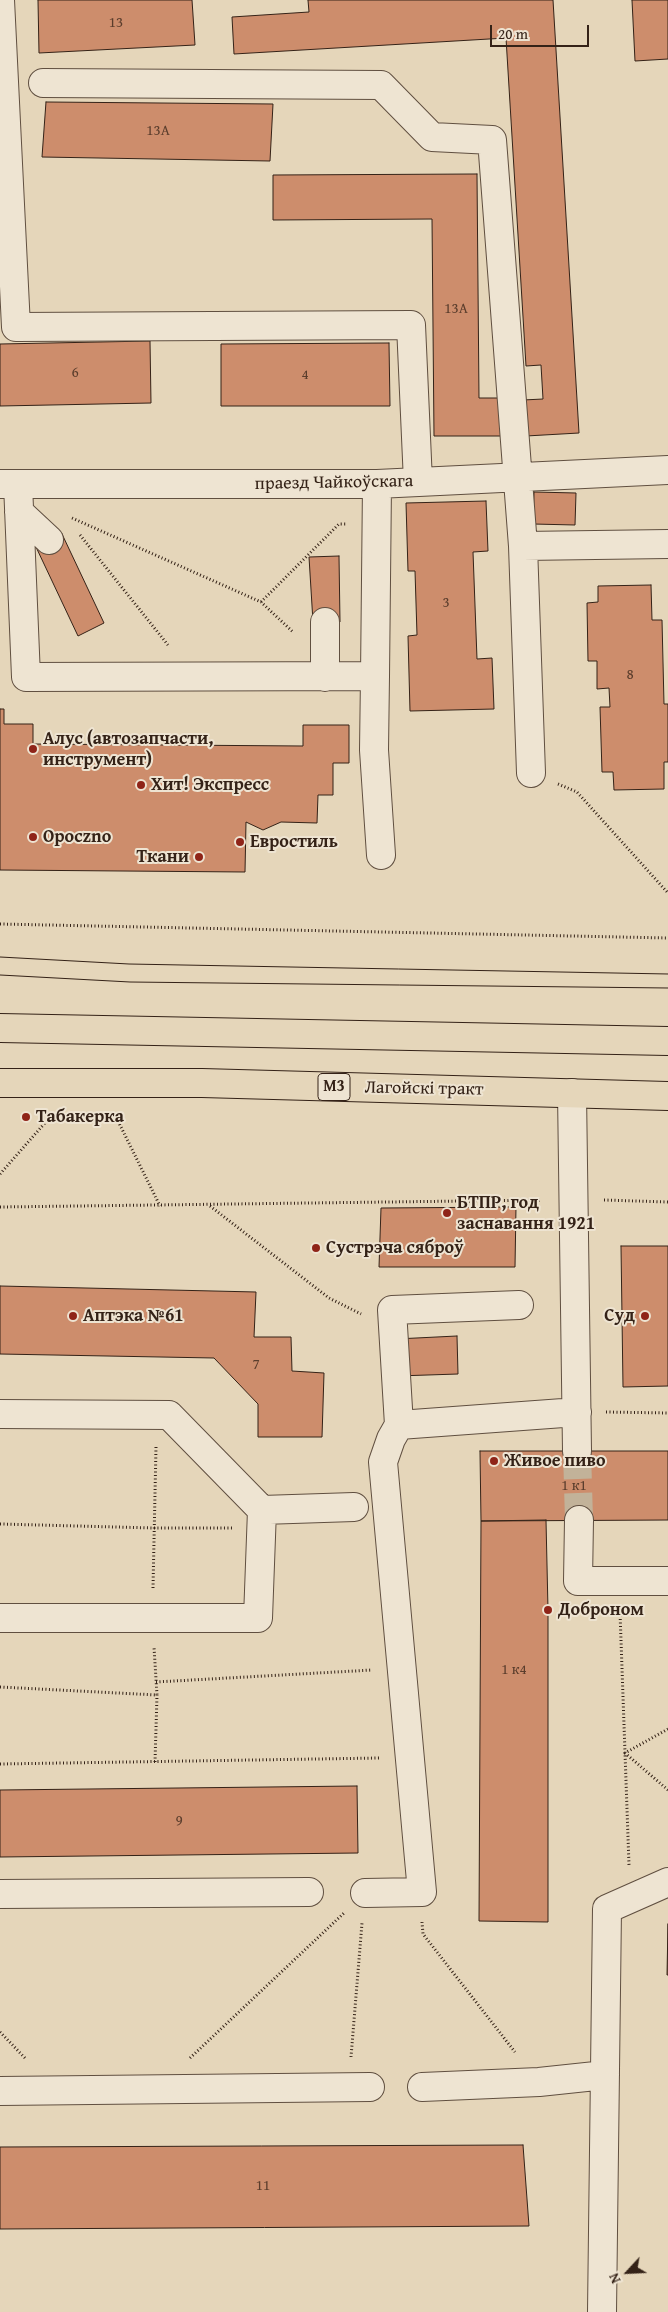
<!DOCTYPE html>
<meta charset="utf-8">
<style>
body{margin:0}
#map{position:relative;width:668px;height:2312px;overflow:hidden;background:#e5d6ba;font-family:"Gentium Book Plus",serif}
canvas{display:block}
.north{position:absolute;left:603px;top:2247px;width:50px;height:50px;-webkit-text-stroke:4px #eee4d2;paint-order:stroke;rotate:245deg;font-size:14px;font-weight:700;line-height:20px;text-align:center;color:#342217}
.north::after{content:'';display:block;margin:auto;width:18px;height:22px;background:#342217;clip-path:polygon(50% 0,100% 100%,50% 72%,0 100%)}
.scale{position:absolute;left:490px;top:25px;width:99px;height:22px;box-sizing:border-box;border:2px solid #342217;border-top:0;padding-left:6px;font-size:15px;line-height:18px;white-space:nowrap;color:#342217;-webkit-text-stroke:4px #eee4d2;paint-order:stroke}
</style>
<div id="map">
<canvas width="668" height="2312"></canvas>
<div class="north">N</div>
<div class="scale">20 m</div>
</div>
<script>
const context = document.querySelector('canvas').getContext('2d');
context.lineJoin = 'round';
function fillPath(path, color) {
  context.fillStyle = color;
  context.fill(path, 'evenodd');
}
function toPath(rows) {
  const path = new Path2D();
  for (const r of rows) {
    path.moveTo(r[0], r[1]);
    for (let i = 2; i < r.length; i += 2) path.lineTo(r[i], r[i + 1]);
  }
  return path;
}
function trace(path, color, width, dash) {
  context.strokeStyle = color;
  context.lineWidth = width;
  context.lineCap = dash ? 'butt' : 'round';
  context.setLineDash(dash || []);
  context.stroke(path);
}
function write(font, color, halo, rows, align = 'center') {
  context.font = font + ' "Gentium Book Plus",serif';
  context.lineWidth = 4;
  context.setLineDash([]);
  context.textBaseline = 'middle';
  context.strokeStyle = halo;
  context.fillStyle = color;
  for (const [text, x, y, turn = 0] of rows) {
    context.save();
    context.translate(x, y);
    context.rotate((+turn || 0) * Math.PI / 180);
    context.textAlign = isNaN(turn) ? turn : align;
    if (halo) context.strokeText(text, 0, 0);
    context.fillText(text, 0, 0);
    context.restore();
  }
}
const building = toPath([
 [38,0,192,0,195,45,39,53,38,0],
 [308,0,553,0,579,433,526,436,523,400,543,399,541,365,526,366,506,38,234,54,232,17,309,12,308,0],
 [632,0,668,0,668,59,635,61,632,0],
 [46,102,273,104,270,161,42,157,46,102],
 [477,174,479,398,502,398,502,436,434,436,432,219,273,220,273,175,477,174],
 [150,341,151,403,0,406,0,344,150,341],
 [389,343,390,406,221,406,221,344,389,343],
 [534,492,576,493,575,525,533,524,534,492],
 [486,501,488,551,473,552,477,659,492,658,494,709,410,711,408,636,417,635,415,571,408,571,406,503,486,501],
 [62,534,104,623,78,636,36,547,62,534],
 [339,556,340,622,313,622,309,557,339,556],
 [651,585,652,620,662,620,664,704,668,704,668,762,664,762,664,789,614,790,613,772,602,772,600,707,610,707,609,688,597,689,597,661,588,661,587,603,598,602,598,586,651,585],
 [0,709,4,709,4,724,33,724,33,744,303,746,303,725,349,725,349,763,333,763,333,795,318,795,317,823,281,822,263,830,246,822,245,872,0,870,0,709],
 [516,1207,515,1267,379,1267,381,1208,516,1207],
 [621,1246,668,1246,668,1386,623,1387,621,1246],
 [0,1286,256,1292,254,1337,291,1337,292,1371,324,1373,322,1437,258,1437,258,1404,214,1358,0,1354,0,1286],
 [457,1336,458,1374,397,1376,396,1339,457,1336],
 [480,1451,668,1451,668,1520,481,1521,480,1451],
 [546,1520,548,1610,548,1922,479,1921,481,1521,546,1520],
 [357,1786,358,1853,0,1857,0,1790,357,1786],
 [668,1924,668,1975,667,1975,668,1924],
 [523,2145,529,2226,0,2229,0,2147,523,2145]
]);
fillPath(building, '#cd8d6c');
trace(building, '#342217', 1);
trace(toPath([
 [577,1451,579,1520]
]), '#c2b299', 28, [28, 14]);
const minor = toPath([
 [0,0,16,327,411,325,418,482],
 [43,83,381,85,432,137,492,140,523,546,531,773],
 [0,484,377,484,668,470],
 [18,484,26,677,375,676,377,484],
 [19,512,49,540],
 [523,546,668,544],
 [325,622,325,677],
 [375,676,374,750,381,855],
 [572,1093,577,1451],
 [0,1414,169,1415,262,1510],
 [399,1425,577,1412],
 [579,1520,578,1581,668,1581],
 [0,1618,258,1618,262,1510,354,1507],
 [365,1893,422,1892,383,1462,391,1439,399,1425,392,1310,519,1305],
 [0,1894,309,1892],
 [422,2087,539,2082,605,2075],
 [0,2091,370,2087],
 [602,2312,607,1909,668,1882]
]);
const major = toPath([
 [0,1028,668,1041],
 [0,1083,202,1083,668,1096]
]);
trace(minor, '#604f40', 30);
trace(major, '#342217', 30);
trace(toPath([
 [72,518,261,602,293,632],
 [80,535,168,645],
 [261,602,339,524,346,524],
 [558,784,577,792,668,893],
 [0,924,668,938],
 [96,1116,116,1117,160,1206],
 [0,1174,52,1115],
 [604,1200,668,1202],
 [210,1206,329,1298,361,1314],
 [0,1207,542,1200],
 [606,1412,668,1413],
 [0,1524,154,1528,232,1528],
 [153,1588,156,1447],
 [620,1612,629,1865],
 [156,1682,372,1670],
 [0,1687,157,1695,154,1647],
 [668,1729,625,1753,668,1790],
 [155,1762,157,1695],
 [0,1764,379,1758],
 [422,1922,423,1934,515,2052],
 [0,2032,26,2059],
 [351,2057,362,1923],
 [190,2058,344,1913]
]), '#342217', 3, [1, 2.5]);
trace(minor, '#eee4d2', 28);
trace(major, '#e5d6ba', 28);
trace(toPath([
 [0,957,129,964,668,974],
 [0,975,130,982,668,988]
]), '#342217', 1);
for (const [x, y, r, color] of [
 [33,749,5,"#8f2418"],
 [141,785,5,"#8f2418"],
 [33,837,5,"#8f2418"],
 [240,842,5,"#8f2418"],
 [199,857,5,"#8f2418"],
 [26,1117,5,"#8f2418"],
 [447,1213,5,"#8f2418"],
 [316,1248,5,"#8f2418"],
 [73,1316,5,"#8f2418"],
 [645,1316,5,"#8f2418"],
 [494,1461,5,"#8f2418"],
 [548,1610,5,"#8f2418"]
]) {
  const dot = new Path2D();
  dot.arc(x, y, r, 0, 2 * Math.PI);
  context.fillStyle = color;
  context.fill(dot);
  trace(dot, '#eee4d2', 2);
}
write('15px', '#5a3d2c', null, [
 ["13",116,23],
 ["13А",158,131],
 ["13А",456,309],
 ["6",75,373],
 ["4",305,375],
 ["3",446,603],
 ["8",630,675],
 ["7",256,1365],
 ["1 к1",574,1486],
 ["1 к4",514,1670],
 ["9",179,1821],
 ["11",263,2186]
]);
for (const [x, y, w] of [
 [334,1087,32]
]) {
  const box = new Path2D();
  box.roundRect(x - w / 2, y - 13.5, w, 27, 4);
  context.fillStyle = '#eee4d2';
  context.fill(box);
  trace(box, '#342217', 1);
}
write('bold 16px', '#342217', null, [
 ["М3",334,1087]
]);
write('18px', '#342217', '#eee4d2', [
 ["праезд Чайкоўскага",334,483,-1],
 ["Лагойскі тракт",424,1089,1]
]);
write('bold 18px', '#342217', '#eee4d2', [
 ["Алус (автозапчасти,",43,739],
 ["инструмент)",43,760],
 ["Хит! Экспресс",151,785],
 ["Opoczno",43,837],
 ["Евростиль",250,842],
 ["Ткани",189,857,"right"],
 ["Табакерка",36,1117],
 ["БТПР, год",457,1203],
 ["заснавання 1921",457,1224],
 ["Сустрэча сяброў",326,1248],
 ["Аптэка №61",83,1316],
 ["Суд",635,1316,"right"],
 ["Живое пиво",504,1461],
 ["Доброном",558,1610]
], 'left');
</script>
